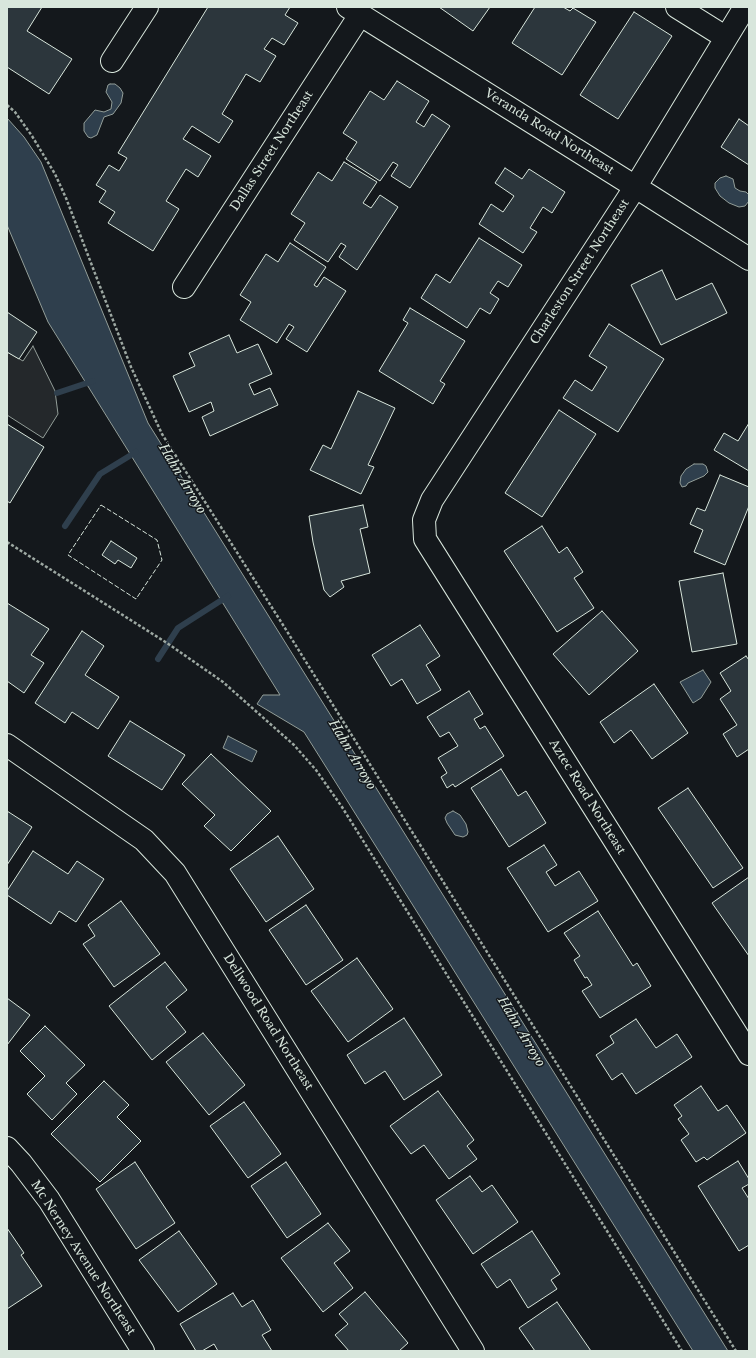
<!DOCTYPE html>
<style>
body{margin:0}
#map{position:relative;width:756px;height:1358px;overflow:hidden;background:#14181c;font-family:"Libre Baskerville",serif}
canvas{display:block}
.frame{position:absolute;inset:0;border:8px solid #d8e6dc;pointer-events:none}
</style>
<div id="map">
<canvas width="756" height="1358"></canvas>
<div class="frame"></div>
</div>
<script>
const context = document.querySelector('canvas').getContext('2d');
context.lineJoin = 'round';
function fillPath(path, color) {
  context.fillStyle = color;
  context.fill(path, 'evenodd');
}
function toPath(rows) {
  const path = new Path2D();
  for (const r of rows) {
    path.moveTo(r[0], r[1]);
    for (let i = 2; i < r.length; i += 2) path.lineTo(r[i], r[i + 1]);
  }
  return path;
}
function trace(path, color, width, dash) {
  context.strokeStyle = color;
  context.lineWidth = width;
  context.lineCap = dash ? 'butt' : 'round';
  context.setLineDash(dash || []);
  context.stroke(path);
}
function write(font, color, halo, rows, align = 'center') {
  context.font = font + ' "Libre Baskerville",serif';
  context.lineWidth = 3;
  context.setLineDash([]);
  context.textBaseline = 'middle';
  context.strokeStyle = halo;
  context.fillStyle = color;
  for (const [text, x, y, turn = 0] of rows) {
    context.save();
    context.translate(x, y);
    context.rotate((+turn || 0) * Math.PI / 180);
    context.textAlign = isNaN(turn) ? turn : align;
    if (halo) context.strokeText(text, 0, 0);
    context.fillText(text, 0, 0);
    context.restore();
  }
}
const parking = toPath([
 [33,346,55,391,58,414,43,438,7,415,7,352,23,361,33,346]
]);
fillPath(parking, '#24282b');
trace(parking, '#939e99', 1);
const water = toPath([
 [110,84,115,84,120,88,123,93,121,103,113,114,104,117,97,135,91,138,88,137,84,131,84,123,95,110,104,112,111,109,112,102,106,92,108,85,110,84],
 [7,118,24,137,41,162,148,423,728,1351,693,1351,304,732,257,704,263,695,280,695,48,322,7,225,7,118],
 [726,176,733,179,735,188,740,191,746,192,749,195,749,201,745,206,739,207,729,203,720,196,715,188,715,183,720,178,726,176],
 [694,464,703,464,706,466,708,472,704,476,688,483,686,486,682,487,680,483,681,476,686,469,694,464],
 [703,670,711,682,701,698,693,703,680,682,703,670],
 [228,736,257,751,252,762,223,748,228,736],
 [453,811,460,815,466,824,468,832,467,835,463,837,455,835,447,823,445,818,447,814,453,811]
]);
fillPath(water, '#2f3f4d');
trace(water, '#939e99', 1);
trace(toPath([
 [57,393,93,381],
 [65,526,100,474,136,452],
 [158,659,178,628,228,596]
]), '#2f3f4d', 6);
const building = toPath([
 [7,7,42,7,27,31,72,59,49,94,7,67,7,7],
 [208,7,290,7,285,15,298,23,284,45,272,38,264,49,276,56,260,82,246,74,222,114,233,121,219,143,192,126,183,139,211,156,198,177,186,169,166,201,179,209,153,251,108,223,115,212,99,202,106,191,96,185,109,165,119,171,127,158,118,153,208,7],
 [439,7,490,7,473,31,439,7],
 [535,7,563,7,570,11,573,8,596,22,562,75,512,43,535,7],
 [634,12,672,36,618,119,580,95,634,12],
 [397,81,429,101,416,122,424,127,432,114,450,126,410,188,391,176,398,165,393,162,380,181,346,159,357,142,343,133,370,91,384,100,397,81],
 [739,119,749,126,749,165,721,147,739,119],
 [344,162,377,182,363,203,371,208,380,195,398,207,357,270,339,257,346,246,341,243,328,262,294,240,305,223,291,214,318,172,332,181,344,162],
 [505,168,522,179,529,169,565,192,552,213,543,207,530,228,537,232,523,253,479,224,491,204,503,212,514,196,495,183,505,168],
 [479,238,522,265,508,287,498,281,490,293,499,299,490,314,480,308,467,328,421,298,436,274,450,283,479,238],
 [290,243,326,267,314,285,317,287,324,277,346,291,307,352,286,339,294,327,289,324,277,343,240,320,251,302,240,295,266,254,278,262,290,243],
 [662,270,676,300,712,283,727,313,661,345,631,285,662,270],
 [410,308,465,341,440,381,445,384,433,404,379,371,408,323,403,320,410,308],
 [7,312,37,332,19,359,7,352,7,312],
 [609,324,664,359,618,432,563,398,575,380,592,391,607,367,589,356,609,324],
 [229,335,237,353,258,344,272,374,249,384,254,395,270,388,278,405,210,436,202,417,214,411,211,402,189,412,173,376,195,366,189,353,229,335],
 [358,391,395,408,368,465,374,467,361,494,310,470,323,445,331,449,358,391],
 [559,410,596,434,542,517,505,493,559,410],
 [749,423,749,471,714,450,724,433,738,441,749,423],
 [7,424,44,447,10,503,7,501,7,424],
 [720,475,749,487,749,506,725,565,694,552,703,530,690,524,697,508,705,511,720,475],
 [363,505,368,527,360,529,370,573,341,581,344,587,330,597,324,590,313,542,309,516,363,505],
 [542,526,559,553,567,547,583,572,574,578,594,608,557,632,504,551,542,526],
 [111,541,137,558,131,568,118,560,115,564,102,555,111,541],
 [723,573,737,644,692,652,679,581,723,573],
 [7,603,49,629,31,655,44,663,24,693,7,681,7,603],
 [602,611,638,651,589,695,553,654,602,611],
 [420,625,440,656,426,665,441,690,417,704,402,679,391,686,372,655,420,625],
 [82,631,104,646,85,675,119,697,98,729,72,712,65,723,35,703,82,631],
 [746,656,749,660,749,749,737,757,723,734,737,725,720,699,731,691,720,673,746,656],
 [654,684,688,733,652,759,631,730,614,743,600,722,654,684],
 [469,691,483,714,474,719,480,729,485,726,504,756,455,787,453,784,447,788,441,777,447,773,438,758,458,746,449,732,440,737,427,717,469,691],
 [130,721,185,755,162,790,108,756,130,721],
 [211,754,271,811,231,851,204,826,215,815,182,784,211,754],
 [501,769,518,796,526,791,546,823,509,847,471,788,501,769],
 [688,788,743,868,713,888,658,808,688,788],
 [7,811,32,827,7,865,7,811],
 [278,836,314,889,266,922,230,869,278,836],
 [544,845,557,865,546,872,555,886,579,871,598,901,548,932,507,868,544,845],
 [33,851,68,874,77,861,104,879,76,922,59,911,51,924,7,895,7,891,33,851],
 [749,877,749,956,712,903,749,877],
 [121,901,160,954,114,987,83,944,95,936,88,925,121,901],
 [306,905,343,960,306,985,269,930,306,905],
 [598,911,633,966,637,963,651,986,600,1018,582,991,592,985,587,977,585,978,574,960,580,956,564,933,598,911],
 [357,958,393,1009,348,1042,311,991,357,958],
 [165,962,187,990,166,1007,186,1032,152,1060,109,1006,165,962],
 [7,998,30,1015,7,1045,7,998],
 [404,1018,442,1075,404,1100,385,1071,365,1084,347,1055,404,1018],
 [636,1019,656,1048,677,1034,692,1057,636,1094,622,1073,612,1080,596,1055,614,1043,610,1036,636,1019],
 [45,1026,85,1065,66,1083,77,1094,52,1120,27,1094,45,1076,20,1051,45,1026],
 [203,1033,245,1085,209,1115,166,1062,203,1033],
 [104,1081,129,1105,117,1117,141,1141,100,1182,51,1134,104,1081],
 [701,1086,718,1111,727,1105,746,1133,707,1160,704,1157,696,1162,681,1140,689,1134,678,1119,682,1116,674,1105,701,1086],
 [438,1091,474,1140,467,1146,477,1159,449,1179,424,1145,411,1154,390,1126,438,1091],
 [244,1102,281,1154,248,1178,210,1126,244,1102],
 [738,1161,749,1179,749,1184,742,1188,749,1199,749,1245,739,1251,698,1186,738,1161],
 [135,1162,175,1223,136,1249,96,1189,135,1162],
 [286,1162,321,1214,287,1238,251,1186,286,1162],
 [470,1176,482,1192,492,1185,518,1222,473,1254,436,1200,470,1176],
 [328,1223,350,1251,334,1263,353,1288,323,1312,281,1258,328,1223],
 [7,1228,24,1253,21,1255,42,1286,7,1309,7,1228],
 [179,1231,217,1284,178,1312,139,1260,179,1231],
 [532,1231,560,1274,551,1280,557,1289,528,1308,510,1279,497,1288,481,1264,532,1231],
 [365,1292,408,1343,399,1351,349,1351,335,1335,348,1324,339,1314,365,1292],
 [233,1293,242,1307,253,1300,271,1330,262,1335,272,1351,218,1351,214,1344,202,1351,196,1351,180,1324,233,1293],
 [557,1302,591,1351,535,1351,519,1328,557,1302]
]);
fillPath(building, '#2c363c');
trace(building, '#d8e6dc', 1);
const minor = toPath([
 [348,7,650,196,749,259],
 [677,7,725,37],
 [745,7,636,186,432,500,424,520,425,539,749,1054],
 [112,61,147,7],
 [184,287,360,15],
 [7,745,144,840,175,873,473,1351],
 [7,1148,21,1163,49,1200,143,1351]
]);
trace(minor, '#d8e6dc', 24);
trace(toPath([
 [7,105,15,112,32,136,55,174,66,198,131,367,162,434,283,625,736,1351],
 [7,542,167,643,223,682,294,745,316,770,342,807,682,1351]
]), '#9da8a2', 2.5, [3, 2]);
trace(minor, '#14181c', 22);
trace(toPath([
 [101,505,157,540,162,560,136,599,68,555,101,505]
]), '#d8e6dc', 1, [5, 2]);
write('12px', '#d8e6dc', '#14181c', [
 ["Veranda Road Northeast",549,132,32],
 ["Dallas Street Northeast",272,151,-57],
 ["Charleston Street Northeast",580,272,-57],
 ["Aztec Road Northeast",587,797,58],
 ["Dellwood Road Northeast",268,1022,58],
 ["Mc Nerney Avenue Northeast",83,1258,57]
]);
write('italic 13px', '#d8e6dc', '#14181c', [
 ["Hahn Arroyo",182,479,59],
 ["Hahn Arroyo",352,755,59],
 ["Hahn Arroyo",521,1032,59]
]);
</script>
